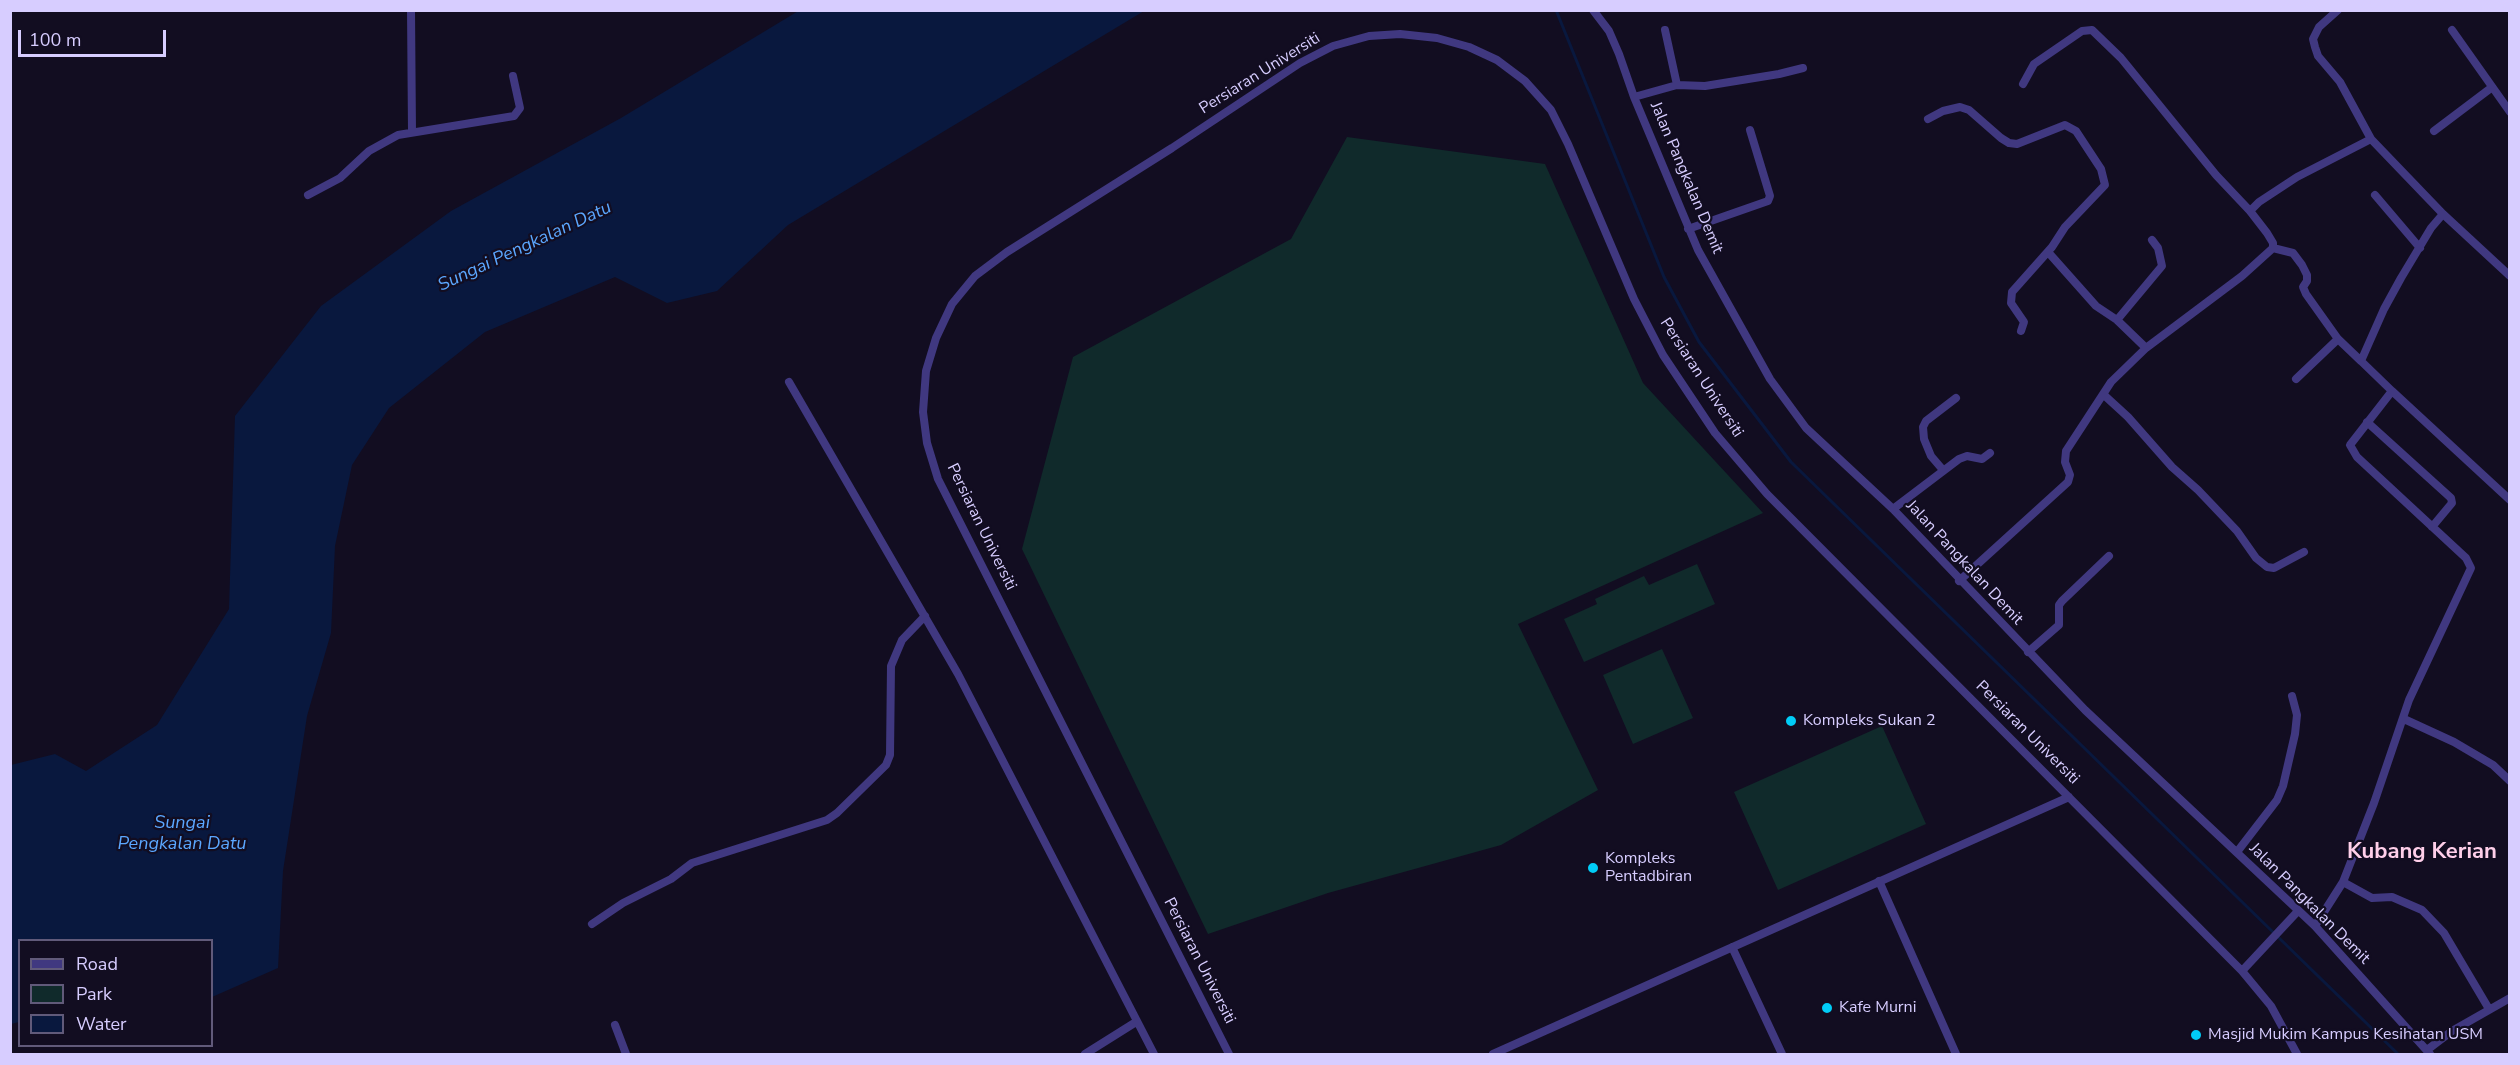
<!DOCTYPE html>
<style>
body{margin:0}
#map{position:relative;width:2520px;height:1065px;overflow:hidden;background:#120d21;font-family:"Nunito Sans",sans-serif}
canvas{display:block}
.frame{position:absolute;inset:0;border:12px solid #d7cdff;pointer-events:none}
.legend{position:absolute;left:18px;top:939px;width:195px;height:108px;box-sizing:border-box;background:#120d21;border:2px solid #615a7a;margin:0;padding:8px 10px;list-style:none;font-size:18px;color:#d7cdff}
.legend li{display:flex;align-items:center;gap:12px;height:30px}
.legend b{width:30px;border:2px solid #615a7a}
.scale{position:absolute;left:18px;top:30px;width:148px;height:27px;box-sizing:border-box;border:3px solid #d7cdff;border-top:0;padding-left:8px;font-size:18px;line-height:21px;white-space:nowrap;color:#d7cdff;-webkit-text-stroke:4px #120d21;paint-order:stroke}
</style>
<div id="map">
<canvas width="2520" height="1065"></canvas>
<div class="frame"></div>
<ul class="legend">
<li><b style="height:8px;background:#403880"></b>Road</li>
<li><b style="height:16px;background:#102a2b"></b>Park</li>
<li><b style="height:16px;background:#09183e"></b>Water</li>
</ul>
<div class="scale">100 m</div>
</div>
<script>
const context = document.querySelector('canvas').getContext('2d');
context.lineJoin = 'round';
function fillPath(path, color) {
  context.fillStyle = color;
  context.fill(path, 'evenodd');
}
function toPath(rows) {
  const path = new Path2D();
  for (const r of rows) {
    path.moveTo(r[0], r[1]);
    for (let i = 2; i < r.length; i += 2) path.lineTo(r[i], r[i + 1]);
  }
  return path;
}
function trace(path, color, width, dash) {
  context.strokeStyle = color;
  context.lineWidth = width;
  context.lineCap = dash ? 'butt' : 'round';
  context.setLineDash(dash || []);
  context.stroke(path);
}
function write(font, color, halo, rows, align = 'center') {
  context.font = font + ' "Nunito Sans",sans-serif';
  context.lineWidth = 4.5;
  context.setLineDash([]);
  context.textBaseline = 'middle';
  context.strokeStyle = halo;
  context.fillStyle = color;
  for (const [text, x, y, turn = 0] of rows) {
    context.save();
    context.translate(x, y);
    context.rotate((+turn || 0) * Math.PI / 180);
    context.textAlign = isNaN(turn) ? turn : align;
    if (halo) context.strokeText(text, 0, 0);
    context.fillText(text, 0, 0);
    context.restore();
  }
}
fillPath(toPath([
 [1347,137,1545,164,1643,383,1763,513,1518,624,1598,790,1501,845,1328,893,1208,934,1022,549,1073,357,1291,239],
 [1697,564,1715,604,1584,662,1564,619,1597,604,1595,599,1644,576,1649,585],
 [1662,649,1693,718,1633,744,1603,675],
 [1882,726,1926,824,1778,890,1734,792]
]), '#102a2b');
fillPath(toPath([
 [800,10,1144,11,788,225,717,291,667,303,615,277,485,332,389,408,352,465,335,546,331,633,307,716,283,871,278,968,212,997,212,940,20,940,19,1022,11,1024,11,765,55,754,86,771,157,725,229,609,235,416,321,306,451,211,621,118]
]), '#09183e');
trace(toPath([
 [1556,10,1664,277,1699,342,1791,462,2398,1054]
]), '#09183e', 3);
trace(toPath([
 [411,10,412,132],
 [1593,10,1609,31,1619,54,1634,97,1698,250,1770,379,1806,428,1893,509,2085,710,2315,926,2430,1054],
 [2338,10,2319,27,2313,39,2315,47,2318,56,2340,82,2371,139],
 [1665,30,1677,85],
 [2452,30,2510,112],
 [2023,84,2034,64,2082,31,2092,30,2121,58,2216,175,2250,211,2267,233,2273,243,2273,248],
 [1634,97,1677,85,1705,86,1779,74,1803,68],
 [1928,119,1943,111,1960,107,1969,110,2001,138,2009,143,2017,144,2065,125,2076,131,2101,169,2105,185,2065,227,2052,247,2012,292,2011,303,2024,322,2021,331],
 [2434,131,2491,88],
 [308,195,340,178,369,151,398,135,514,116,520,108,513,76],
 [2375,195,2420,248],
 [2250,211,2259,202,2297,177,2371,139,2443,214,2510,276],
 [1688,229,1768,201,1770,196,1750,130],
 [2273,248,2293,253,2302,265,2307,275,2307,281,2303,287,2306,294,2338,339,2361,361],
 [2048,252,2096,306,2117,320,2146,348],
 [2117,320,2162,266,2158,248,2152,240],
 [2296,379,2338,339],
 [789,382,958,674,1154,1054],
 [2392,391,2510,500],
 [2104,395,2128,417,2172,467,2198,490,2237,531,2256,558,2267,567,2274,568,2304,552],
 [2367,422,2451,498,2452,503,2432,527],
 [1943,470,1931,456,1924,439,1923,427,1926,421,1956,398],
 [1893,509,1959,459,1967,456,1982,459,1990,453],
 [1959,581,2068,482,2070,475,2065,462,2066,451,2111,382,2146,348,2242,276,2273,248],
 [2028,652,2059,625,2059,605,2062,601,2109,556],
 [2404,719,2454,742,2493,765,2510,781],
 [2237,852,2277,800,2283,786,2295,734,2297,715,2292,696],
 [1879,881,1956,1054],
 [2343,882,2372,898,2392,897,2422,910,2444,933,2489,1009],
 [592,924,623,903,671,879,692,863,827,820,837,813,886,765,890,755,891,666,902,640,925,616],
 [2315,926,2343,882,2374,803,2409,700,2471,568,2466,558,2357,457,2350,445,2392,391,2361,361,2384,309,2401,278,2431,228,2443,214],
 [1732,947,1782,1054],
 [2242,971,2298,911],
 [615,1025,626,1054],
 [2427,1050,2452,1031,2510,998],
 [1085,1054,1136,1022],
 [1229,1054,938,479,927,443,923,412,926,371,936,338,952,304,975,276,1007,252,1172,148,1300,63,1333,46,1369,36,1400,34,1437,38,1469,47,1497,60,1525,81,1551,110,1568,144,1634,299,1663,355,1715,433,1767,494,2242,971,2271,1006,2297,1054],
 [1493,1054,2069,797]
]), '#403880', 8);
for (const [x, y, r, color] of [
 [1791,721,6,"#01ccf7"],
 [1593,868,6,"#01ccf7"],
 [1827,1008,6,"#01ccf7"],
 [2196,1035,6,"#01ccf7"]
]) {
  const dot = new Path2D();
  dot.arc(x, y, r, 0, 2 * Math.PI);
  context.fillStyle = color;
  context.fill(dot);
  trace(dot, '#120d21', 2);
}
write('16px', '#d7cdff', '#120d21', [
 ["Persiaran Universiti",1260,74,-32],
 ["Jalan Pangkalan Demit",1686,178,67],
 ["Persiaran Universiti",1701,378,57],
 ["Persiaran Universiti",981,527,64],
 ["Jalan Pangkalan Demit",1964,563,47],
 ["Persiaran Universiti",2027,733,45],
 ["Jalan Pangkalan Demit",2309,904,45],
 ["Persiaran Universiti",1199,961,63]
]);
write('16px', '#d7cdff', '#120d21', [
 ["Kompleks Sukan 2",1803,721],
 ["Kompleks",1605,859],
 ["Pentadbiran",1605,877],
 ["Kafe Murni",1839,1008],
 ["Masjid Mukim Kampus Kesihatan USM",2208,1035]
], 'left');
write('italic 18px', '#5ba7ff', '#120d21', [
 ["Sungai Pengkalan Datu",525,247,-25],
 ["Sungai",182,824],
 ["Pengkalan Datu",182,845]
]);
write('bold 22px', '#ffcfea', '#120d21', [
 ["Kubang Kerian",2422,853]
]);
</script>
